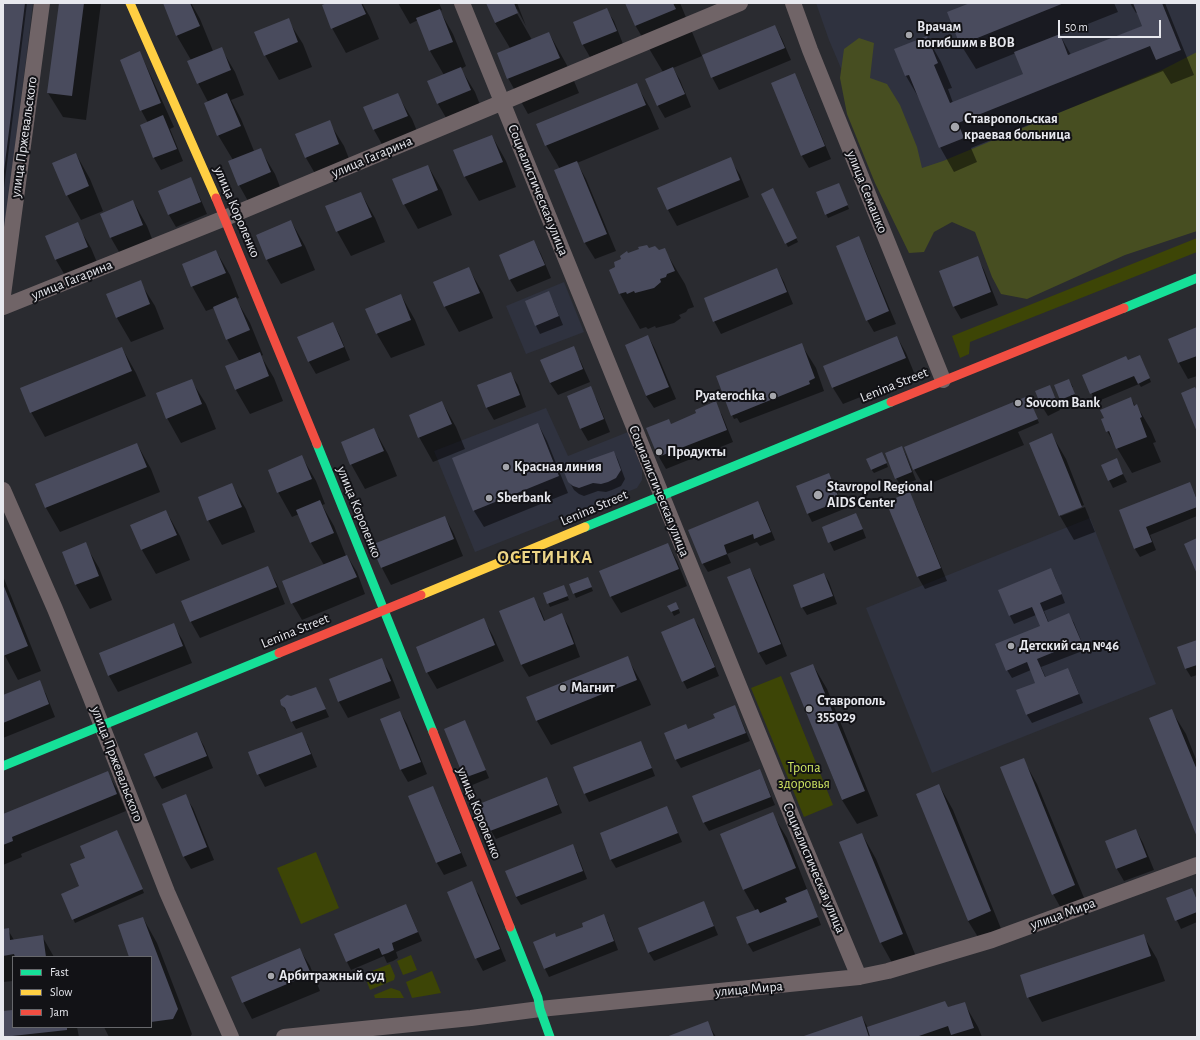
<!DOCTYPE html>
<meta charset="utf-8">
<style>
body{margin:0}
#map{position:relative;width:1200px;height:1040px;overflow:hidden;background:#2a2b30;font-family:"Alegreya Sans",sans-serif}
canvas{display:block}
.frame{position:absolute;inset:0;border:4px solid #e7e8ee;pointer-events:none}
.legend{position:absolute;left:12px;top:956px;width:140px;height:72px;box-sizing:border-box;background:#121216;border:1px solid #67686c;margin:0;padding:5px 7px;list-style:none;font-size:12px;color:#e7e8ee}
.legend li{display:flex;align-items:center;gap:8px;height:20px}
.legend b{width:20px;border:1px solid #67686c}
.scale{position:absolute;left:1058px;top:20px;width:103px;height:18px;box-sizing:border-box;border:2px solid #e7e8ee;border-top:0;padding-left:5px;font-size:12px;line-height:14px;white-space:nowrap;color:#e7e8ee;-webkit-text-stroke:3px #121216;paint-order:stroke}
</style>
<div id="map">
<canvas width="1200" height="1040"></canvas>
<div class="frame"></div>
<ul class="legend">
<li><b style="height:5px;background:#16e098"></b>Fast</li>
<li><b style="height:5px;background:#ffcf43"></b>Slow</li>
<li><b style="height:5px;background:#f24e42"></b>Jam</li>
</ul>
<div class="scale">50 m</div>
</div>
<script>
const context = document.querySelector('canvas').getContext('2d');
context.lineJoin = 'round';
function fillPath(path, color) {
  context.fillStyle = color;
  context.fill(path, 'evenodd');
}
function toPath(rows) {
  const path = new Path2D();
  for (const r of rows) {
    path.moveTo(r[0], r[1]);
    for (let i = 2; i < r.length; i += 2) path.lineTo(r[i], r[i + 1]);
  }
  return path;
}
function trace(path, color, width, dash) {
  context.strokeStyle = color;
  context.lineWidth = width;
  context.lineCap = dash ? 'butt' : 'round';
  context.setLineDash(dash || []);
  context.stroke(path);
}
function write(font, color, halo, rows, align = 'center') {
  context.font = font + ' "Alegreya Sans",sans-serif';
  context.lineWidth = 4;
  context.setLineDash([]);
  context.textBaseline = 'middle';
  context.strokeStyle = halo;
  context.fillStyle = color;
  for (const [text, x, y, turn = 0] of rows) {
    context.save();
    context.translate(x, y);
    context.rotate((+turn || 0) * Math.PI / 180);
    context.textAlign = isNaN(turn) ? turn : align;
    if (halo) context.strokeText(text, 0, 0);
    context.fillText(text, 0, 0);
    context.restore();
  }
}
fillPath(toPath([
 [3,3,33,3,3,244],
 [816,3,1197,3,1197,67,891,186,829,40],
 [564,282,584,332,526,354,506,306],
 [546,408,568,456,628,432,642,469,642,480,637,488,475,552,434,451],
 [1090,518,1156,684,932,773,866,608]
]), '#2f323f');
fillPath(toPath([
 [1197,238,1197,252,970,342,969,354,960,358,952,336],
 [781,676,833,805,804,817,751,688],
 [316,852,339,908,301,924,277,868],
 [411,955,417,970,403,975,397,961],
 [390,964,395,976,394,980,370,990,364,974],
 [432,971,441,993,412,998,406,982],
 [391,988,400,991,404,998,375,998,374,995]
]), '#3d4506');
fillPath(toPath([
 [859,38,874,43,870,78,887,84,900,105,917,147,922,168,943,161,1162,70,1197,52,1197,231,1125,255,1027,299,1001,294,992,277,975,232,952,222,934,232,924,252,909,253,875,183,847,114,840,78,844,49]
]), '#474e21');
fillPath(toPath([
 [3,3,27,3,3,196],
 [60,3,101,3,86,120,63,117,48,93],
 [165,3,191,3,200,19,213,51,221,48,235,72,244,95,231,100,241,119,254,151,260,149,275,174,284,197,253,210,239,185,233,160,218,135,208,102,198,83,191,60,177,36],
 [330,3,362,3,370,17,379,39,346,53,332,28],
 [398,3,439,3,442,10,440,11,453,34,466,66,461,69,475,92,484,115,452,128,438,104,444,75,430,51,418,20,410,24],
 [487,3,517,3,526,26,517,9,515,10,532,40,549,33,569,69,579,93,528,114,508,78,510,48,495,23],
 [626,3,680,3,702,56,673,68,680,80,691,107,665,118,658,106,663,72,635,25],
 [972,3,1114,3,1118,12,1060,35,1071,55,1143,26,1138,12,1136,13,1130,3,1165,3,1194,75,1171,84,1163,71,971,148,977,162,954,172,940,147,920,100,906,76,895,50,927,37,941,62,952,88,948,89,953,103,1024,74,1016,53,976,69,961,45,948,13],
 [606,9,614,21,623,44,590,57,583,45,574,22],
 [288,20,303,44,312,67,279,80,265,55],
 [775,26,782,39,791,60,719,90,712,77],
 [140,52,174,127,170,129,183,161,161,170,154,158,141,126,148,123,141,110],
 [794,74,801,87,831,159,809,168,802,156],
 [636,84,650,108,659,129,577,163,586,179,616,251,595,259,585,243,556,171,560,169,546,145],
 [397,94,412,119,421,141,388,155,374,130,365,108],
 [329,122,344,146,353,169,320,182,306,158],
 [492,136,506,161,516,187,479,201,465,177,454,151],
 [76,154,90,179,103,211,81,220,67,195],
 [730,159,740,175,749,197,677,226,668,210],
 [428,166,442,190,452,215,418,229,404,204],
 [190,179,197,191,207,214,176,227,169,215],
 [840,188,849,209,828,218,826,214],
 [361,193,375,218,385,242,351,256,337,231],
 [775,193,798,242,788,247,786,243],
 [133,201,147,226,156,249,125,262,111,238,102,214],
 [291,221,305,246,315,270,281,284,267,260],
 [77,224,91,248,101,272,70,284,56,260,46,236],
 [858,238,865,250,896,324,874,332,867,320],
 [534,241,541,254,551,278,517,292,510,280],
 [664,249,685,284,694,307,688,309,686,312,679,315,681,318,674,323,656,328,655,326,648,329,646,327,640,329,620,294,610,271,616,268,628,254,649,250,659,251],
 [216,251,230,275,239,298,236,299,250,323,263,355,261,356,274,378,283,401,250,414,236,390,240,362,227,339,214,308,206,311,192,286],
 [977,257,984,270,998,305,961,319,954,307],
 [469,269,483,293,493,318,459,332,445,307,435,283],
 [777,269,784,282,793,304,721,334,714,321],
 [140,282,155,306,164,329,131,342,117,318],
 [548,293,553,301,563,325,540,334,536,326],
 [401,295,415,320,425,345,391,358,377,334,367,309],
 [333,323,340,336,350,360,316,374,309,362,299,337],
 [1197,328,1197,376,1188,379,1179,363,1169,339],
 [648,336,655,349,676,399,654,408,646,396,626,345],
 [897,337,906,353,915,375,843,404,833,388,824,366],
 [801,344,816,368,824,391,740,423,737,418,734,419,732,415],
 [122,348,136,373,146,396,45,437,31,412],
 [573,348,580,360,590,382,558,395,550,383],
 [1142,360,1151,382,1141,387,1139,384,1096,402,1083,375,1128,361],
 [510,373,518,385,526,407,494,420,487,408,478,386],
 [191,380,206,404,216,429,181,443,167,418],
 [1069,380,1073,387,1072,387,1076,399,1078,398,1079,402,1066,408,1055,386],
 [590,388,597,400,610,432,588,441,581,429,568,396],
 [1054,395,1060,410,1048,416,1043,408],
 [1131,398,1135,406,1137,406,1151,430,1156,442,1153,443,1161,462,1132,473,1107,431],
 [1030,401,1039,423,1018,432,1024,445,924,486,914,469],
 [442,402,456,427,465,449,433,462,419,437],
 [715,403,722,415,733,442,666,469,659,457,647,428,671,425,698,414],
 [538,424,547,441,568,493,484,527,474,511,453,459],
 [374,429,388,454,397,476,365,489,351,464],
 [1052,435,1066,459,1084,505,1061,514,1061,516,1085,507,1095,532,1074,540,1060,516,1030,443],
 [137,444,151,469,160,492,60,532,46,508,36,485],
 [902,447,906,455,916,480,901,486,896,478],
 [614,452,618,460,625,479,621,486,612,490,606,492,598,491,584,496,579,494,574,490,569,481,588,464],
 [302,457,316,481,325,504,322,505,334,526,346,556,347,556,357,572,365,594,302,620,292,603,324,565,311,543,299,514,292,517,278,492],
 [884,457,888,467,874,473,871,469],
 [1116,460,1127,482,1113,488,1109,480],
 [828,474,833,482,844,509,812,522,808,514],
 [1190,484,1197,499,1197,516,1150,535,1156,550,1140,557,1135,549,1120,511],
 [232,485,246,509,255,532,222,545,208,520],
 [909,494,916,506,947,581,925,589,918,577,888,502],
 [758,503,763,511,775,540,760,546,757,542,727,554,731,563,708,572,703,564,689,530],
 [166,511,180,536,190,560,156,574,142,550],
 [445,517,454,534,463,556,391,585,382,568,373,546],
 [860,522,866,538,834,551,823,528],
 [85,544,99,568,112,600,90,609,76,585,63,553],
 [668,544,677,561,687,586,621,613,611,597,601,572],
 [267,567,277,584,285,604,200,638,191,622,183,601],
 [750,569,757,582,787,656,766,665,759,653,728,578],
 [1051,569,1055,577,1065,603,1044,611,1049,623,1069,615,1074,623,1085,650,1041,667,1046,678,1068,669,1072,677,1083,703,1032,723,1027,715,1017,691,1036,683,1031,670,1012,678,1007,670,1041,626,1036,615,1014,624,1010,616,999,590],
 [824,574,829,582,837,604,807,615,802,607],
 [3,576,41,671,18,680,3,652],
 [589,582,593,591,576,598,570,584],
 [565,590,569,600,550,607,544,593],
 [534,599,541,611,545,621,562,615,569,627,580,657,529,677,521,664],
 [669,606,678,607,680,613,674,616],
 [694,619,699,627,719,676,687,689,683,681],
 [484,620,493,636,504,661,437,689,427,672],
 [173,624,183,641,192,663,118,692,109,676,100,654],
 [1197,641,1197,675,1191,677,1186,669,1179,647],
 [627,657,641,682,651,705,551,745,537,721,527,698],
 [381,659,391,675,400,698,348,718,339,702,330,680],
 [813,665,827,689,878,816,857,824,842,800,791,674],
 [39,682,46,694,55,717,3,738,3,696],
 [316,688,329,717,296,729,282,704,291,697],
 [735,707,739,715,750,741,681,768,676,760,666,734,688,730,716,718],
 [1171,710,1186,734,1197,762,1197,835],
 [400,712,407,724,427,774,408,782,401,770,381,720],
 [464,722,469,730,489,778,470,786,465,778,445,730],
 [301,733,308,745,317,767,265,787,258,774],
 [197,734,204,746,213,768,162,789,155,777],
 [641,742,645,750,655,776,589,802,585,794,575,768],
 [1023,759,1037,784,1089,910,1067,919,1053,894],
 [760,771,764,779,775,805,709,831,704,823,694,797],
 [107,772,117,789,126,811,21,854,22,857,3,865,3,815],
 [547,779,551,787,562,813,496,839,491,831,481,805],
 [939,785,953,810,1004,936,983,945,968,921],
 [432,787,439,800,467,866,444,875,437,863,410,797],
 [185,796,193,808,214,860,191,869,184,857,163,805],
 [667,808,671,816,682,842,616,868,611,860,601,834],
 [772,813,787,838,821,925,753,952,748,944,738,918,756,911,744,890,721,835],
 [1136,830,1143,843,1154,870,1124,881,1117,869,1107,842],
 [862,834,876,859,917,959,895,968,881,943,840,843],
 [119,835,144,893,75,923,62,895,81,887,86,858],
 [572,845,577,853,587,879,521,905,516,897,506,871],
 [471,883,479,895,506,961,483,971,476,958],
 [1191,889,1197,899,1197,922,1181,929,1167,899],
 [406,905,410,913,422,941,396,952,398,958,393,961,387,963,384,956,351,970,347,962],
 [708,911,718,935,654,961,649,953,639,929],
 [603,915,608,923,618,950,549,977,545,969,557,938,585,927],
 [143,918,157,943,192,1034,190,1037,109,1037,104,1027,151,1027,151,957,130,957],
 [3,930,8,930,14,940,42,936,54,957,13,957,13,981,3,982],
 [1143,935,1157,959,1165,981,1042,1022,1028,997],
 [300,950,310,966,320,991,252,1019,243,1002],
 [964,1003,978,1027,982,1037,803,1037,862,1017,868,1028],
 [13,1011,13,1027,77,1027,79,1037,3,1037,3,1012],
 [707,1022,716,1037,668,1037]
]), '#0007');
fillPath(toPath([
 [3,3,25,3,4,171,3,171],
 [59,3,84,3,72,96,47,93],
 [163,3,190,3,200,26,176,36],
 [327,3,361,3,366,14,331,29,322,5],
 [486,3,514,3,518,13,495,23],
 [625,3,673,3,676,9,635,26],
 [970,3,1064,3,960,45,947,12],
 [1133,3,1162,3,1181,50,1156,60,1150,46,958,123,964,138,939,148,909,75,905,76,894,49,927,36,938,63,934,65,950,103,1023,74,1014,52,1060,34,1068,55,1142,26],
 [607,8,617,31,582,45,573,22],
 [440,9,453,42,429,51,416,18],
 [289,18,298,42,264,56,254,32],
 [775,25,785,48,711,78,702,55],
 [549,32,560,58,507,79,497,53],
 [222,47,231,70,197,84,187,61],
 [140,51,161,103,140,111,120,60],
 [461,67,471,90,437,104,427,81],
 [673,67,685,94,657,106,645,79],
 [795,73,825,146,801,156,771,83],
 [637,83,646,105,545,146,536,124],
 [227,93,241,126,217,136,204,103],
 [398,93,408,116,373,130,363,107],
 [163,115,177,149,153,158,140,125],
 [330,120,339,144,305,158,295,134],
 [492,135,503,162,464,177,453,150],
 [261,148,271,172,238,186,228,161],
 [76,153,89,186,66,196,52,163],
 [731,157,740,180,667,210,657,188],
 [577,161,607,234,584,243,554,170],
 [428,165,438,190,403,205,392,179],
 [191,177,201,202,168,215,158,191],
 [839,183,848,205,825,215,816,192],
 [773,188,797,238,785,244,761,194],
 [361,192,372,217,336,232,325,206],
 [133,200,143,225,110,238,100,214],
 [291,220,302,246,266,260,256,235],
 [78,222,88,247,55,260,45,236],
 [859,236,889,311,866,321,836,246],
 [534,240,545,265,509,280,499,255],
 [647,245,649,248,655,246,659,250,665,248,675,271,667,274,666,277,660,279,661,282,654,288,635,293,634,291,627,294,626,292,619,294,609,270,615,267,614,262,621,259,620,256,627,251,628,253,639,249,638,247],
 [216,250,226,273,191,287,182,264],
 [978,256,991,292,953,307,939,271],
 [469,267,480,293,444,307,433,282],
 [777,268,787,292,713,322,704,298],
 [141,280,150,304,116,318,106,294],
 [549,291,559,316,535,326,525,301],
 [401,294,411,320,376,334,365,309],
 [236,297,250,330,226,340,213,307],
 [333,322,344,347,308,362,297,337],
 [1197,327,1197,356,1178,363,1168,339],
 [648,335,669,387,646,396,625,345],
 [897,336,906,358,832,388,823,366],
 [802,343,815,378,809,381,810,384,731,416,716,376],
 [574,346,583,369,550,383,540,360],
 [122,347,132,371,30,413,20,388],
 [260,352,269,376,235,390,225,366],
 [1140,355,1150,378,1138,384,1134,376,1090,394,1082,375,1126,356,1128,360],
 [511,372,520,395,486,408,477,385],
 [192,379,202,404,166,419,156,393],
 [1069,379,1075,394,1060,400,1054,385],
 [1050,385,1057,402,1042,408,1035,391],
 [591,386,604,419,580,429,567,396],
 [1195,387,1197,391,1197,432,1181,393],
 [1028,396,1038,419,913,470,904,447],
 [1131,397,1134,406,1137,404,1142,417,1140,418,1147,437,1116,449,1109,431,1106,432,1101,419,1104,418,1100,410],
 [442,401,452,424,418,438,409,415],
 [716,401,727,430,658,457,646,428,669,419,671,424,696,413,695,410],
 [538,423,559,476,473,511,452,458],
 [374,428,384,451,350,465,341,442],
 [1052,433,1082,507,1059,516,1029,443],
 [137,443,147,467,45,508,35,484],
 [902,446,912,472,895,479,885,453],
 [614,451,621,470,616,478,608,482,601,484,593,483,579,488,573,486,568,482,564,472,587,464,586,461],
 [882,452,887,463,871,470,866,459],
 [302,455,312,479,277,493,268,470],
 [1117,458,1123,474,1108,481,1101,465],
 [829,473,840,501,807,514,796,486],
 [1190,482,1197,500,1197,507,1146,527,1152,542,1134,549,1119,510],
 [232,483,242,507,207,521,198,497],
 [910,492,941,568,917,577,886,502],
 [320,500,334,533,310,543,296,510],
 [758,501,771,532,754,539,753,534,724,545,727,554,702,564,688,530],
 [166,510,177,535,141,550,130,525],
 [856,513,863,529,828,543,822,527],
 [445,516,454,539,381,568,371,545],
 [1197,538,1197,574,1184,544],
 [86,542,99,576,75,585,62,552],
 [668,543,679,569,610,597,599,571],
 [347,555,357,577,291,604,282,581],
 [268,566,277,587,190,622,181,601],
 [750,568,781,644,758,653,727,577],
 [1051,568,1062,594,1040,603,1048,622,1069,613,1081,641,1037,659,1045,677,1068,668,1079,694,1026,715,1016,690,1035,683,1027,662,1006,671,995,644,1040,626,1032,607,1009,616,998,590],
 [824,573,833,596,801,608,793,585],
 [588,577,592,587,573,594,569,584],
 [3,584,28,646,3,656],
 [564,585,568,596,547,604,543,593],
 [534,597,544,621,562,613,574,644,521,665,499,611],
 [676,602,679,609,671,612,667,606],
 [484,618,495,645,426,673,416,647],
 [694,618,715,667,682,682,661,632],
 [174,623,183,646,108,676,99,653],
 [1197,640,1197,665,1185,669,1177,647],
 [628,656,637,680,536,721,526,697],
 [382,658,391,681,338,702,329,679],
 [813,664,865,791,842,800,790,673],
 [40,680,49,704,3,723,3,695],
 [316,687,326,709,291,722,285,708,281,705,280,700,287,695,291,696],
 [735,705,746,733,675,760,664,733,686,724,688,729,715,718,713,714],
 [1172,709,1197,770,1197,837,1149,718],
 [400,711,421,762,400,770,380,719],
 [465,720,486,770,464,778,444,729],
 [197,732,207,756,154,777,144,754],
 [302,732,311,754,257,775,248,752],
 [641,741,652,768,584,794,573,767],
 [1024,758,1075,885,1052,895,1000,767],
 [760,769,771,797,703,823,692,796],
 [108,771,117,794,12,837,13,841,3,845,3,814],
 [547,777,558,805,490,831,479,804],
 [939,784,991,911,968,921,916,794],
 [433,786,461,853,436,863,408,796],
 [186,794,207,847,183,857,162,804],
 [667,806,678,833,610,860,600,833],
 [773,812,796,868,743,890,720,834],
 [1136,829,1147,857,1116,869,1105,841],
 [117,830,143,889,72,920,61,894,79,886,70,864,85,858,80,846],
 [862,833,903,934,880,943,839,842],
 [573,844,583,871,516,897,505,871],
 [472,881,500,949,475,959,447,892],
 [1192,888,1197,900,1197,912,1175,921,1166,898],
 [807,889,818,917,747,944,736,917,758,909,760,913,787,902,785,898],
 [704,901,714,926,648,953,638,928],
 [406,904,418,932,392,943,394,950,388,953,382,955,379,948,346,962,334,934],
 [604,914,614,941,544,969,533,942,555,933,556,937,583,927,582,923],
 [143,917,178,1009,173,1019,151,1022,151,957,129,957,118,925],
 [9,928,10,940,43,935,46,957,15,957,14,954,3,956,3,929],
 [1144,934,1151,956,1027,998,1020,975],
 [300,948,311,974,242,1003,231,977],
 [945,1001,948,1007,965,1002,974,1028,951,1035,948,1026,916,1037,870,1037,867,1027],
 [13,1010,13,1027,67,1027,67,1030,3,1037,3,1011],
 [862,1016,869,1037,801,1037],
 [708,1021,714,1037,666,1037]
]), '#494b5d');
trace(toPath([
 [462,3,795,824,859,977],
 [793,3,810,50,943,380],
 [3,295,42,3],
 [3,307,225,218,740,3],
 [3,490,55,609,89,693,167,892,231,1037],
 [284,1037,471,1018,540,1009,859,977,888,971,992,940,1197,865]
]), '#706467', 16);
trace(toPath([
 [1124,308,1197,278],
 [317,444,433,732],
 [585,527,891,402],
 [3,766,279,653],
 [510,927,538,998,540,1009,550,1037]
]), '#16e098', 9);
trace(toPath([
 [130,3,216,198],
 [421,595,585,527]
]), '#ffcf43', 9);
trace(toPath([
 [216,198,317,444],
 [891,402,1124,308],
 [279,653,421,595],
 [433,732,510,927]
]), '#f24e42', 9);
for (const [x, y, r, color] of [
 [909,35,4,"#a5a6ac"],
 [955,127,5,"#a5a6ac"],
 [773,396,4,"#a5a6ac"],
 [1018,403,4,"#a5a6ac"],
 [659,452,4,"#a5a6ac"],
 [506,467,4,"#a5a6ac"],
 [818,495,5,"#a5a6ac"],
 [489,498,4,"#a5a6ac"],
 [1011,646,4,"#a5a6ac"],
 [563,688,4,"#a5a6ac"],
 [809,709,4,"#a5a6ac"],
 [271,976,4,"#a5a6ac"]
]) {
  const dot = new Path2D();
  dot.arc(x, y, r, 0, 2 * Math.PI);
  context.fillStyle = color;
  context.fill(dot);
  trace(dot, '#121216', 1.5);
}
write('bold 14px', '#e7e8ee', '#121216', [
 ["Врачам",917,27],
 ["погибшим в ВОВ",917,43],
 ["Ставропольская",964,119],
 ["краевая больница",964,135],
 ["Pyaterochka",765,396,"right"],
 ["Sovcom Bank",1026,403],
 ["Продукты",667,452],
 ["Красная линия",514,467],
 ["Stavropol Regional",827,487],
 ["AIDS Center",827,503],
 ["Sberbank",497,498],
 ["Детский сад №46",1019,646],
 ["Магнит",571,688],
 ["Ставрополь",817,701],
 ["355029",817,717],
 ["Арбитражный суд",279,976]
], 'left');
write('14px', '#e7e8ee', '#121216', [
 ["улица Пржевальского",24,137,-82],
 ["улица Гагарина",372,157,-23],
 ["Социалистическая улица",538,190,68],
 ["улица Семашко",867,192,68],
 ["улица Короленко",237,212,67],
 ["улица Гагарина",72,280,-22],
 ["Lenina Street",894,385,-22],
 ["Социалистическая улица",659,491,68],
 ["Lenina Street",594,508,-23],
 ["улица Короленко",359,512,68],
 ["Lenina Street",295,631,-22],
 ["улица Пржевальского",117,764,69],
 ["улица Короленко",479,813,68],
 ["Социалистическая улица",814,868,67],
 ["улица Мира",1063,914,-20],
 ["улица Мира",749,989,-5]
]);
write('14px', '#cee461', '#121216', [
 ["Тропа",804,768],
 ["здоровья",804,784]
]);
context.letterSpacing = '1px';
write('bold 18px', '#ecd588', '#121216', [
 ["ОСЕТИНКА",545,558]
]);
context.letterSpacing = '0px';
</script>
